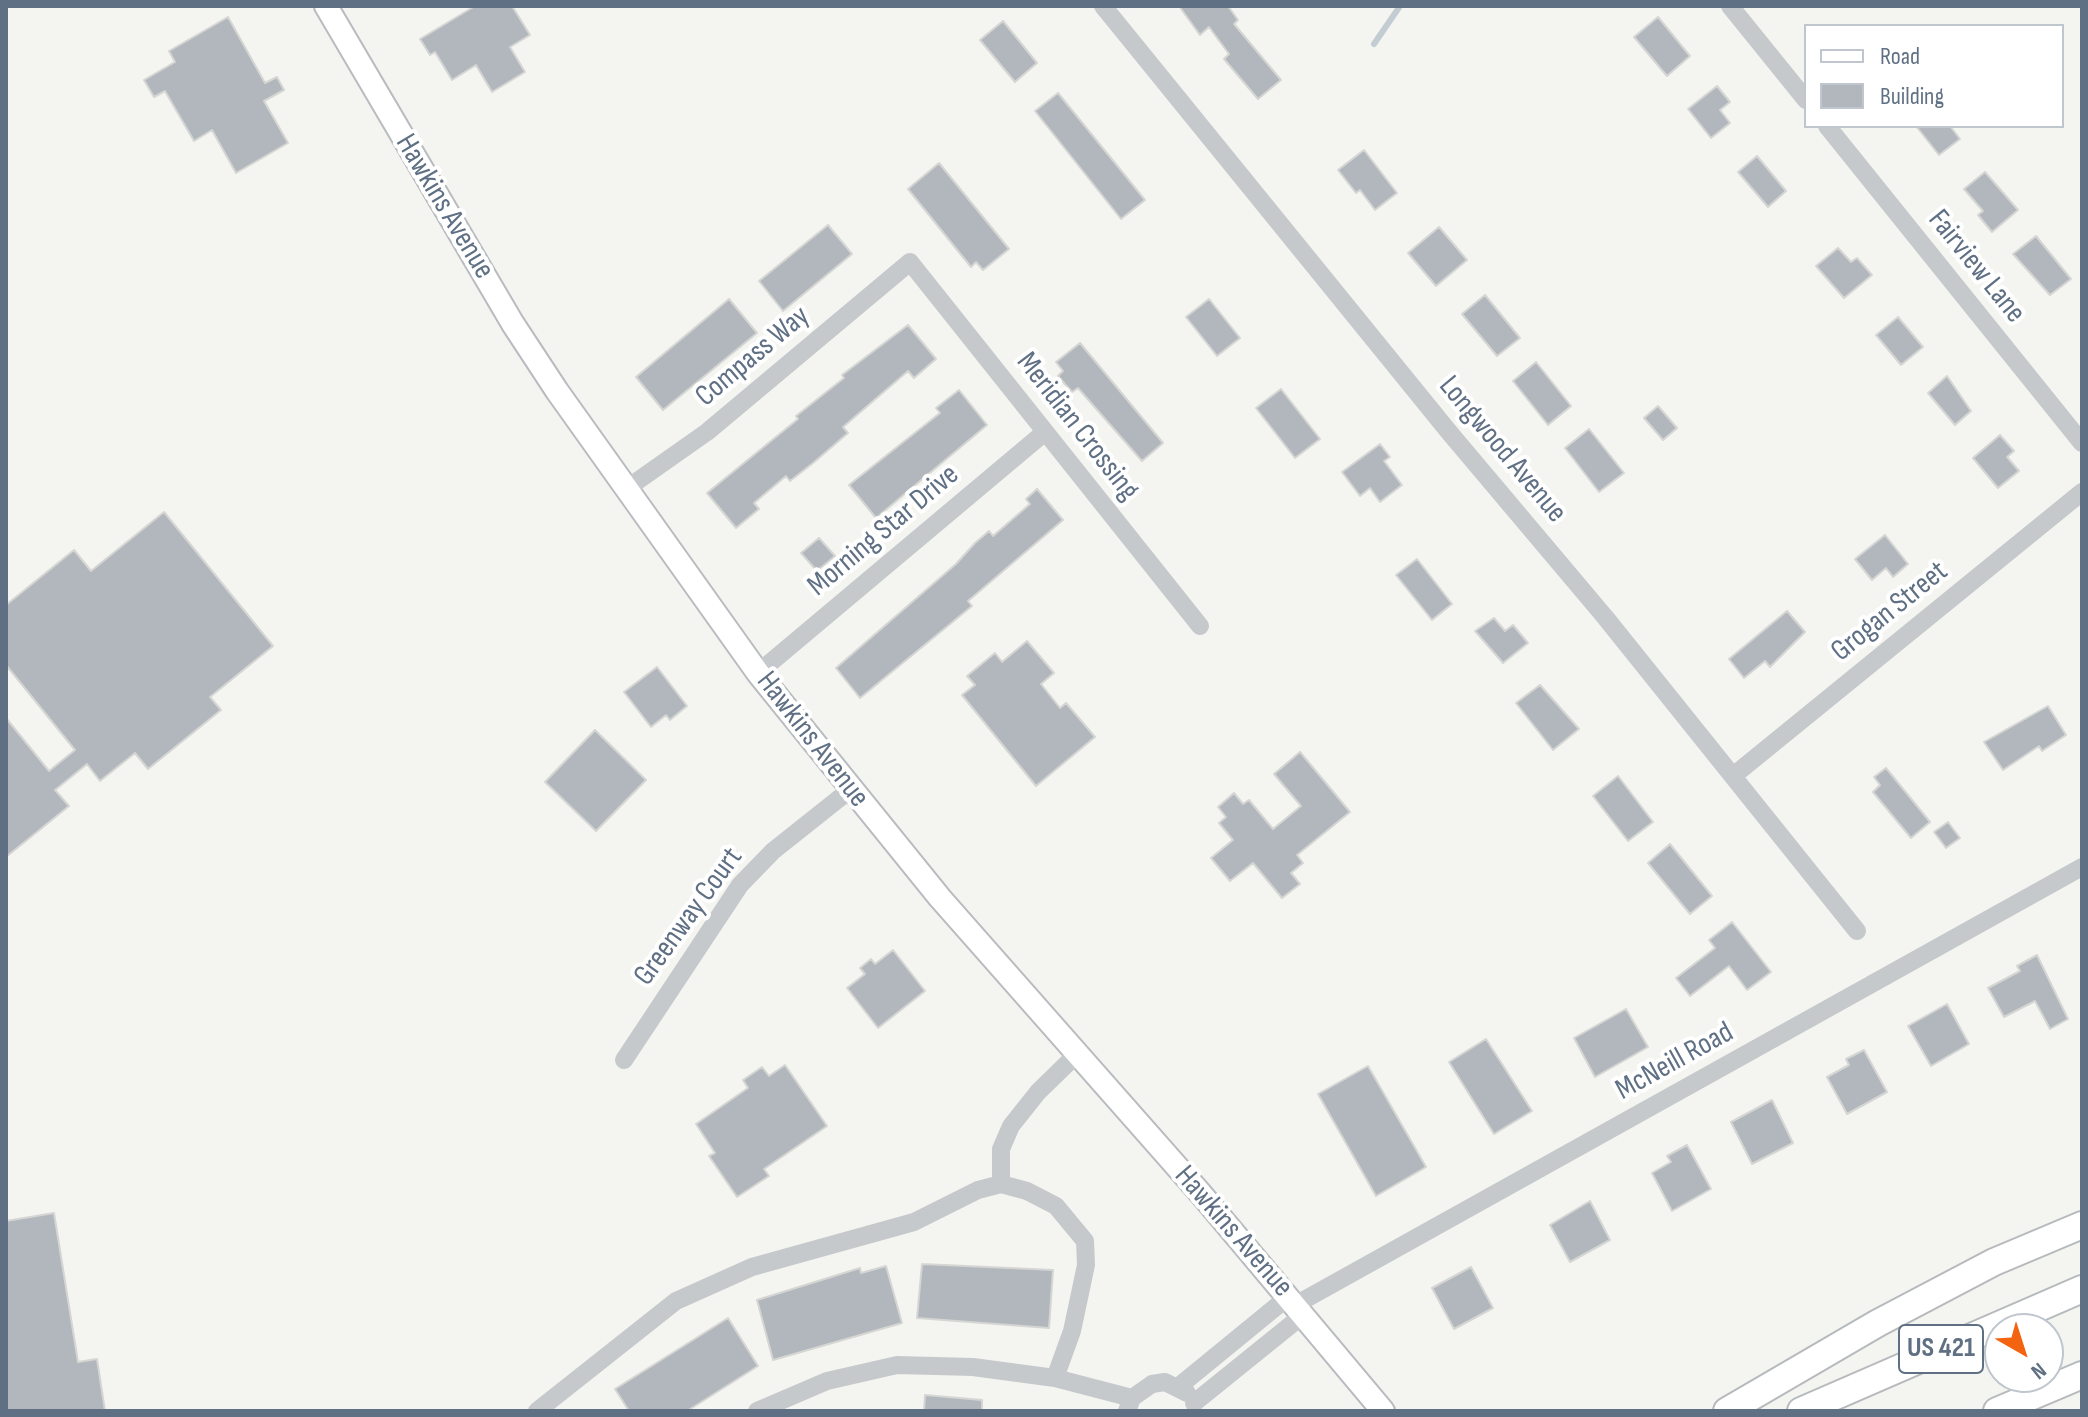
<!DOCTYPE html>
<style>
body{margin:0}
#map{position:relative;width:2088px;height:1417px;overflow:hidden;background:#f4f5f0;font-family:"Sofia Sans Condensed",sans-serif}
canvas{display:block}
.frame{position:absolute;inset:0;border:8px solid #607084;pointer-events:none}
.legend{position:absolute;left:1804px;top:24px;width:260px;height:104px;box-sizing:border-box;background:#fff;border:2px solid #bfc6ce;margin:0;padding:10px 14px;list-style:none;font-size:24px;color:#607084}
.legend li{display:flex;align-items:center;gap:16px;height:40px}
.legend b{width:40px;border:2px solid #bfc6ce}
.north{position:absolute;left:1984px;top:1313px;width:80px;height:80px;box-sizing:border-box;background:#fff;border:2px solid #bfc6ce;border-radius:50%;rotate:141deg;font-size:22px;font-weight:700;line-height:32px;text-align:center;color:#607084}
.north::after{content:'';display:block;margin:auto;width:28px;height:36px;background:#f46310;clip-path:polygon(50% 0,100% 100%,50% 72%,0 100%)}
</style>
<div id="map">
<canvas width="2088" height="1417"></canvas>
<div class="frame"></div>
<ul class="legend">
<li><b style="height:10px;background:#fff"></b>Road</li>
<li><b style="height:22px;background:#b1b7bd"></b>Building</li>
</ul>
<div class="north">N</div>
</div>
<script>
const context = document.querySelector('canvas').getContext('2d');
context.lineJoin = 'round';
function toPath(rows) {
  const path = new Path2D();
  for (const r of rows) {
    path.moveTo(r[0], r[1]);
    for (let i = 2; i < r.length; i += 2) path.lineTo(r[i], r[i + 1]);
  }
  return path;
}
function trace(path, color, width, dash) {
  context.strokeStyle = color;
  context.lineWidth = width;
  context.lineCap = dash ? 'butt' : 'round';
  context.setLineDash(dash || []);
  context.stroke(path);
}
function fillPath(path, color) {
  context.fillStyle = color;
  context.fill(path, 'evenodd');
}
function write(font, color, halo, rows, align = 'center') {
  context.font = font + ' "Sofia Sans Condensed",sans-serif';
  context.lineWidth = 8;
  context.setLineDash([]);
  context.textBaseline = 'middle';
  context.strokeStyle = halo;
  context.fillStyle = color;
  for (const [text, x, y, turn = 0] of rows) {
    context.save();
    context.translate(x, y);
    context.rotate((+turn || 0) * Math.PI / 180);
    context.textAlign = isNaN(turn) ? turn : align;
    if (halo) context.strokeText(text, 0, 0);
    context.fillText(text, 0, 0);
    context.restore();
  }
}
trace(toPath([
 [1374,44,1400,6]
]), '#c3ccd2', 6);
const building = toPath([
 [475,6,512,6,530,35,510,47,525,72,492,92,476,65,452,80,435,52,430,55,420,39,475,6],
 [1179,6,1228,6,1238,20,1234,24,1281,80,1258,99,1224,59,1229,54,1209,27,1200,35,1179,6],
 [228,17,265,83,277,77,284,90,264,101,288,143,236,173,212,130,194,141,165,91,154,97,144,80,175,62,169,51,228,17],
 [1658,17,1690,56,1667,76,1634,37,1658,17],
 [1003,21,1037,63,1015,82,980,40,1003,21],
 [1717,86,1730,102,1720,110,1730,123,1711,138,1688,109,1717,86],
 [1058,93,1145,200,1121,219,1035,111,1058,93],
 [1916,126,1950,126,1960,139,1939,155,1916,126],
 [1364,150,1397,193,1375,210,1360,190,1356,193,1338,170,1364,150],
 [1757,156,1786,191,1768,207,1738,172,1757,156],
 [939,163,1009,249,983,270,976,262,971,267,908,189,939,163],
 [1985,172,2018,210,1992,232,1978,215,1983,211,1964,189,1985,172],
 [828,225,852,254,783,311,759,281,828,225],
 [1439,227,1467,260,1436,286,1408,253,1439,227],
 [2036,236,2071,279,2050,295,2013,254,2036,236],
 [1838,248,1851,262,1857,258,1872,275,1844,298,1816,266,1838,248],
 [1485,295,1520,338,1497,356,1462,314,1485,295],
 [729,299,757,333,663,410,636,377,729,299],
 [1209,299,1240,338,1217,356,1186,317,1209,299],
 [1898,317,1923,347,1901,365,1876,335,1898,317],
 [908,325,936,359,914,378,908,371,843,427,848,433,813,463,790,481,786,476,754,503,759,509,736,528,707,493,798,419,796,416,844,378,842,375,908,325],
 [1080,343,1163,443,1142,461,1078,388,1072,392,1058,376,1063,371,1056,362,1080,343],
 [1536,362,1571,406,1548,425,1513,381,1536,362],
 [1947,376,1971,411,1955,425,1928,393,1947,376],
 [1281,389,1320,439,1295,458,1256,408,1281,389],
 [959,390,987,425,876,518,849,485,940,413,936,408,959,390],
 [1658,406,1677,428,1663,440,1644,418,1658,406],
 [1589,429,1624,473,1599,492,1565,448,1589,429],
 [2000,435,2014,451,2007,457,2019,471,1998,488,1973,458,2000,435],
 [1380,444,1390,457,1384,461,1402,485,1380,502,1370,488,1360,496,1342,472,1380,444],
 [1037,489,1063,520,968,601,972,606,860,698,836,668,956,564,975,543,989,531,993,536,1030,504,1026,499,1037,489],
 [164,512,273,646,210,697,221,710,148,769,135,753,100,781,87,764,55,790,69,806,6,857,6,718,49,771,75,750,6,665,6,605,74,550,91,571,164,512],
 [1885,535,1908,564,1893,577,1886,568,1872,580,1855,559,1885,535],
 [819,538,835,556,817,571,801,553,819,538],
 [1417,559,1452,604,1432,620,1396,575,1417,559],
 [1787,611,1805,632,1770,667,1765,661,1744,678,1729,659,1787,611],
 [1494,618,1505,631,1513,625,1528,643,1503,663,1475,631,1494,618],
 [1027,641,1054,673,1041,684,1060,708,1066,703,1095,737,1036,786,962,695,975,685,967,676,995,653,1002,662,1027,641],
 [657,667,687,706,670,720,666,715,651,727,624,692,657,667],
 [1540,685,1579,729,1553,750,1516,703,1540,685],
 [2048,706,2066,735,2042,751,2039,746,2003,770,1984,742,2048,706],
 [595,730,646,780,596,831,545,782,595,730],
 [1300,752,1350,812,1297,855,1303,863,1291,873,1300,884,1282,898,1253,863,1230,881,1211,858,1233,840,1219,823,1226,817,1218,807,1234,793,1243,804,1249,800,1273,829,1301,806,1274,774,1300,752],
 [1886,768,1930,822,1911,838,1873,792,1880,785,1874,777,1886,768],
 [1618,776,1653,822,1628,841,1593,796,1618,776],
 [1948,822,1960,838,1946,848,1934,832,1948,822],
 [1670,844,1712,896,1690,914,1648,863,1670,844],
 [1732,922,1771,972,1747,990,1729,966,1690,996,1676,978,1715,948,1709,940,1732,922],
 [893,950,925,991,878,1028,847,988,865,974,860,968,871,959,875,964,893,950],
 [2037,955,2068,1019,2050,1029,2035,1001,2004,1017,1988,988,2020,971,2017,966,2037,955],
 [1947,1004,1969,1044,1931,1066,1908,1026,1947,1004],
 [1626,1009,1648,1047,1595,1077,1574,1038,1626,1009],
 [1486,1039,1532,1111,1494,1134,1449,1062,1486,1039],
 [1864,1050,1887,1092,1847,1114,1827,1077,1849,1065,1846,1059,1864,1050],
 [785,1065,827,1126,764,1169,769,1176,737,1197,709,1156,715,1153,696,1124,748,1088,743,1080,762,1067,769,1076,785,1065],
 [1368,1066,1426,1167,1376,1196,1318,1094,1368,1066],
 [1772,1100,1793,1143,1752,1164,1731,1122,1772,1100],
 [1687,1145,1711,1189,1672,1211,1652,1173,1671,1162,1667,1156,1687,1145],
 [1590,1201,1610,1240,1570,1262,1550,1225,1590,1201],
 [54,1213,78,1362,97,1359,105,1411,6,1411,6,1221,54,1213],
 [922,1264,1053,1270,1049,1328,917,1318,922,1264],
 [886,1266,902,1323,773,1360,757,1300,860,1268,861,1273,886,1266],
 [1471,1267,1493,1308,1454,1329,1432,1288,1471,1267],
 [728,1318,758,1366,687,1411,629,1411,615,1389,728,1318],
 [925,1395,982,1400,982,1411,924,1411,925,1395]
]);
fillPath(building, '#b1b7bd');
trace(building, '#d5d6d3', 2);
const major = toPath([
 [326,6,513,324,557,391,758,673,940,898,1201,1194,1383,1411]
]);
const highway = toPath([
 [1727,1411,1878,1323,1994,1262,2082,1225],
 [1801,1411,2082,1289],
 [1997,1411,2082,1375]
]);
trace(major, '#b8bbbf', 26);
trace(highway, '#b7babd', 30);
trace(toPath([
 [1103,6,1449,432,1605,617,1857,931],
 [1730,6,1806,100],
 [1827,126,2082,443],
 [626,489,707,432,910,262,1200,626],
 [758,673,1045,432],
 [1733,776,2082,492],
 [624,1060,740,885,773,851,851,789],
 [1001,1184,1001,1149,1011,1126,1038,1092,1077,1054],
 [1295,1305,2082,867],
 [1178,1387,1288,1297],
 [1194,1403,1303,1315],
 [537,1411,676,1301,752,1267,914,1222,978,1190,1001,1184,1027,1191,1056,1206,1085,1241,1086,1265,1072,1331,1055,1378],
 [757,1411,827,1381,897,1365,973,1367,1055,1378,1132,1398],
 [1127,1411,1132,1398,1152,1384,1165,1382,1187,1393]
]), '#c6c9cc', 18);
trace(major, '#fff', 22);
trace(highway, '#fff', 26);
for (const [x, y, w] of [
 [1941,1349,84]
]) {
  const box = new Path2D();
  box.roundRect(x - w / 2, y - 24, w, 48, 6);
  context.fillStyle = '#fff';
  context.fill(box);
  trace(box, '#607084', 2);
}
write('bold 28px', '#607084', null, [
 ["US 421",1941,1349]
]);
write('30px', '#607084', '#fff', [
 ["Hawkins Avenue",444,207,59],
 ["Fairview Lane",1976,267,51],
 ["Compass Way",753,357,-40],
 ["Meridian Crossing",1077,427,52],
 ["Longwood Avenue",1502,450,50],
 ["Morning Star Drive",884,531,-40],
 ["Grogan Street",1890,612,-39],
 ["Hawkins Avenue",812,740,52],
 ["Greenway Court",689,917,-54],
 ["McNeill Road",1675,1062,-29],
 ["Hawkins Avenue",1233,1232,49]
]);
</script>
